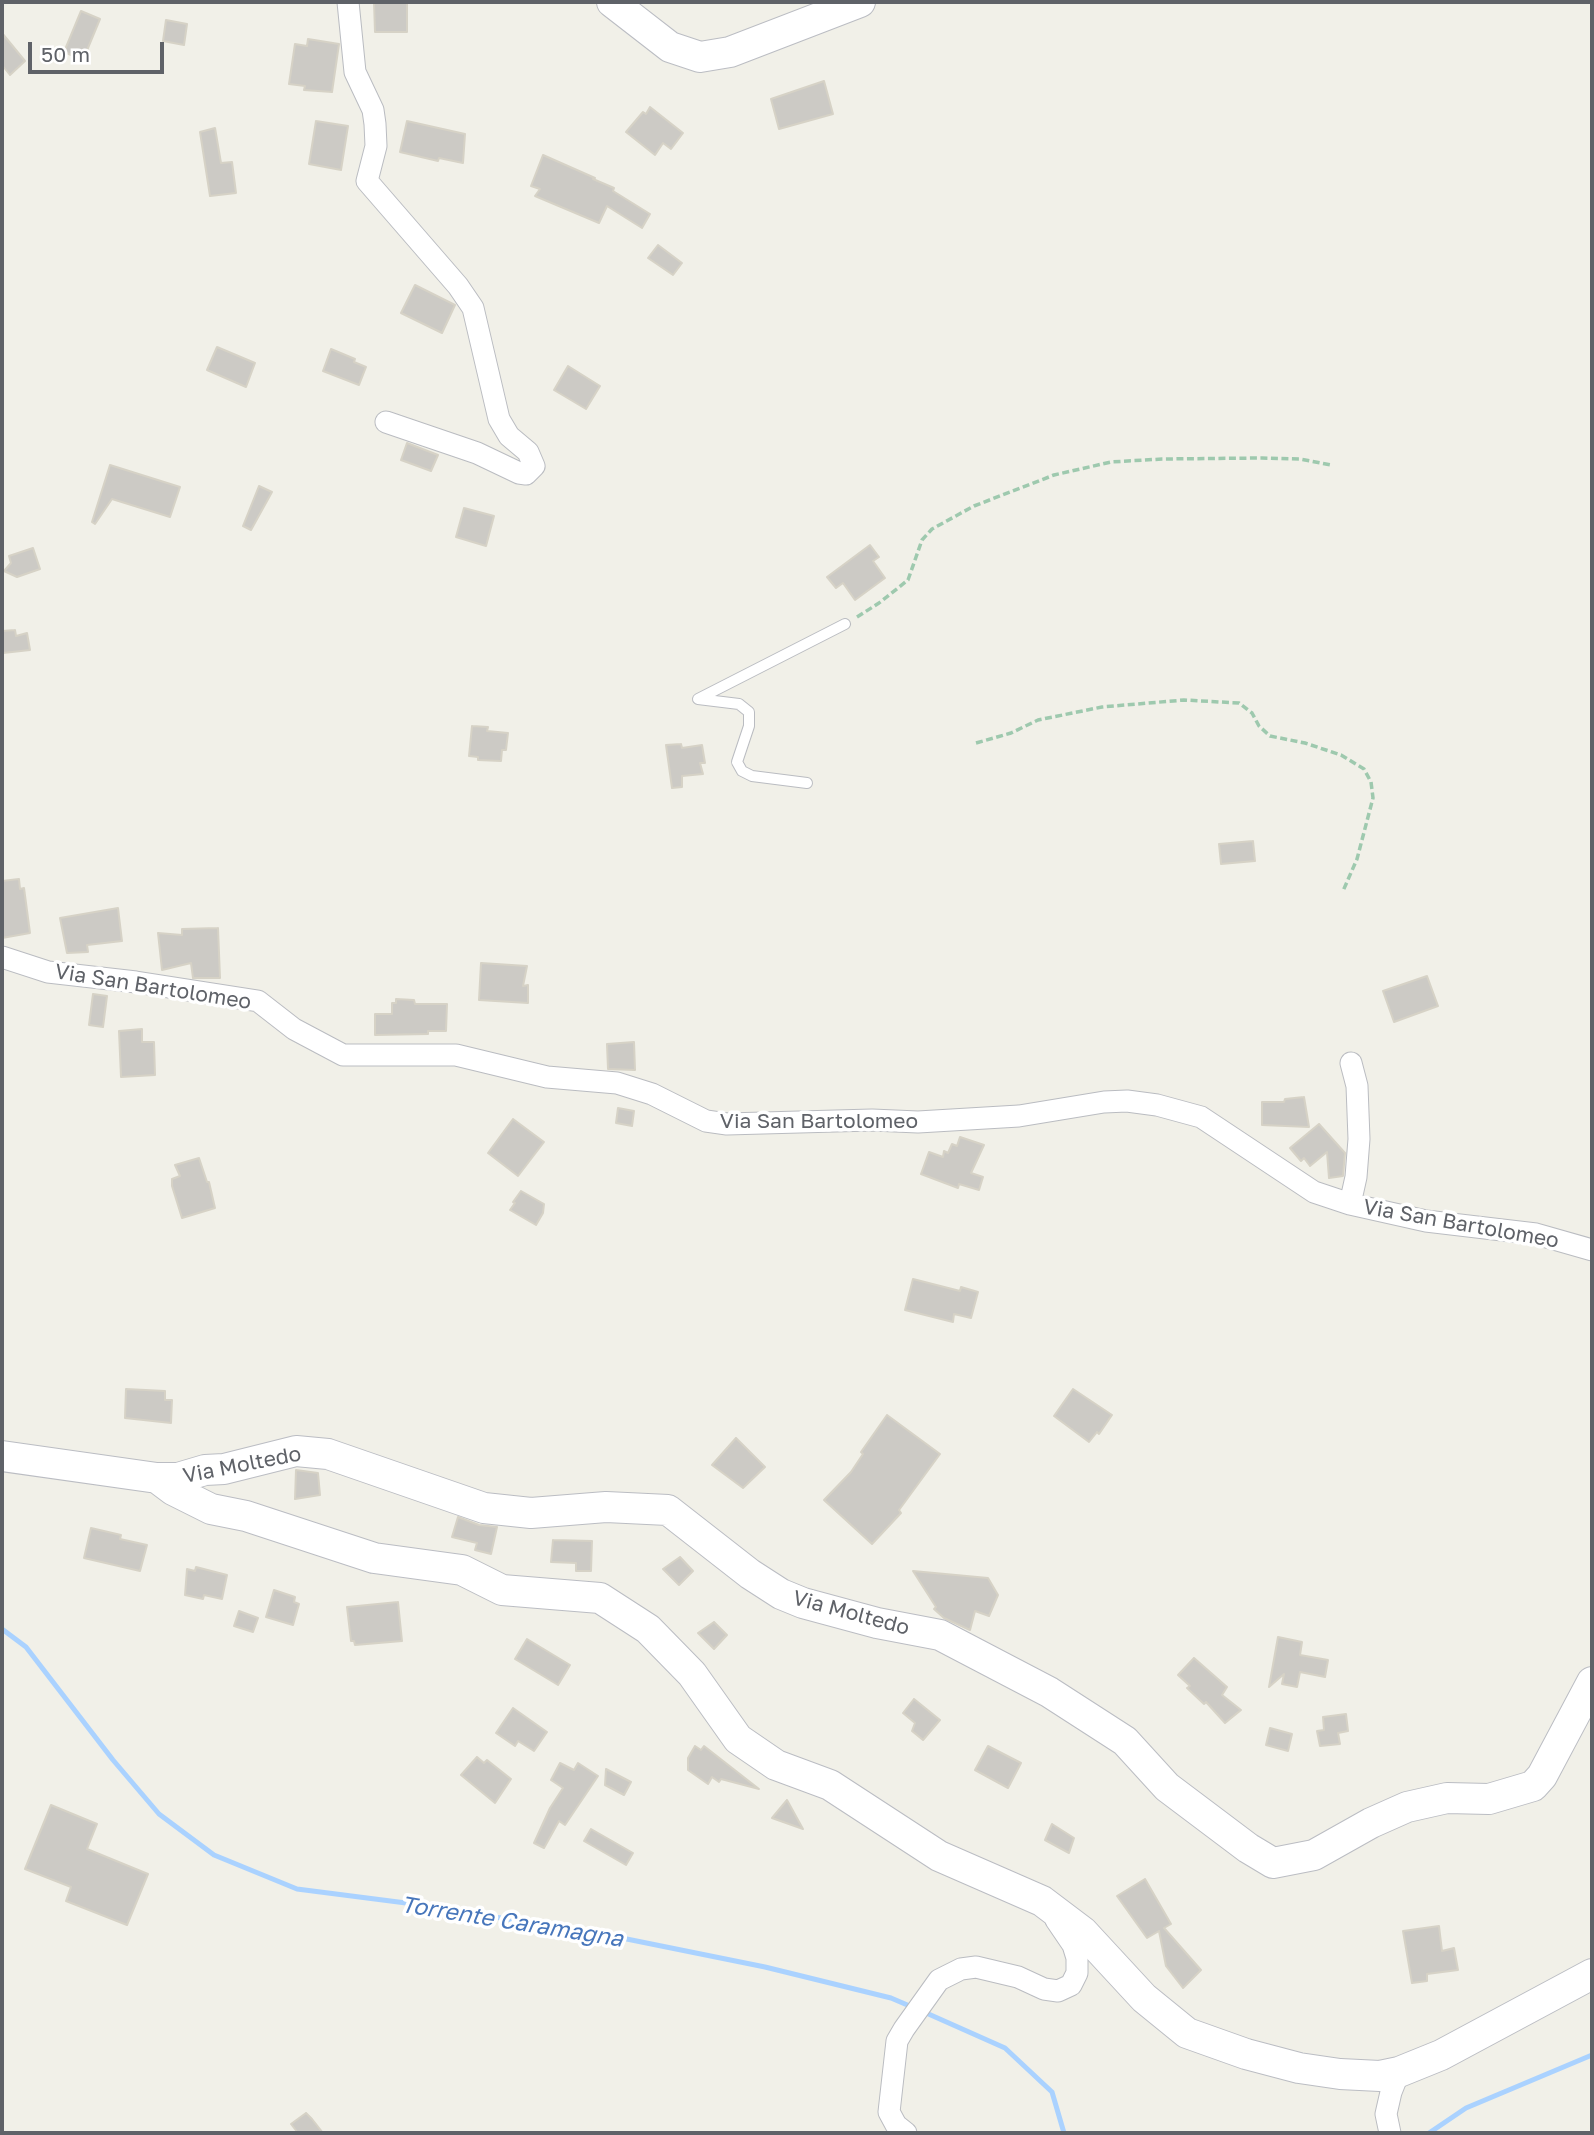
<!DOCTYPE html>
<style>
body{margin:0}
#map{position:relative;width:1594px;height:2135px;overflow:hidden;background:#f1f0e8;font-family:"Golos Text",sans-serif}
canvas{display:block}
.frame{position:absolute;inset:0;border:4px solid #5f6268;pointer-events:none}
.scale{position:absolute;left:28px;top:42px;width:136px;height:32px;box-sizing:border-box;border:4px solid #5f6268;border-top:0;padding-left:9px;font-size:21px;line-height:24px;white-space:nowrap;color:#5f6268;-webkit-text-stroke:5px #fff;paint-order:stroke}
</style>
<div id="map">
<canvas width="1594" height="2135"></canvas>
<div class="frame"></div>
<div class="scale">50 m</div>
</div>
<script>
const context = document.querySelector('canvas').getContext('2d');
context.lineJoin = 'round';
function toPath(rows) {
  const path = new Path2D();
  for (const r of rows) {
    path.moveTo(r[0], r[1]);
    for (let i = 2; i < r.length; i += 2) path.lineTo(r[i], r[i + 1]);
  }
  return path;
}
function trace(path, color, width, dash) {
  context.strokeStyle = color;
  context.lineWidth = width;
  context.lineCap = dash ? 'butt' : 'round';
  context.setLineDash(dash || []);
  context.stroke(path);
}
function fillPath(path, color) {
  context.fillStyle = color;
  context.fill(path, 'evenodd');
}
function write(font, color, halo, rows, align = 'center') {
  context.font = font + ' "Golos Text",sans-serif';
  context.lineWidth = 7;
  context.setLineDash([]);
  context.textBaseline = 'middle';
  context.strokeStyle = halo;
  context.fillStyle = color;
  for (const [text, x, y, turn = 0] of rows) {
    context.save();
    context.translate(x, y);
    context.rotate((+turn || 0) * Math.PI / 180);
    context.textAlign = isNaN(turn) ? turn : align;
    if (halo) context.strokeText(text, 0, 0);
    context.fillText(text, 0, 0);
    context.restore();
  }
}
trace(toPath([
 [2,1629,26,1647,113,1760,159,1814,214,1855,297,1889,406,1903,602,1934,765,1967,891,1998,912,2007],
 [924,2012,1005,2048,1052,2092,1064,2133],
 [1429,2133,1466,2108,1592,2055]
]), '#aad2ff', 5);
const building = toPath([
 [374,2,407,2,407,32,375,32,374,2],
 [81,11,100,19,83,60,64,52,81,11],
 [166,20,187,24,184,45,163,41,166,20],
 [2,33,25,61,10,75,2,65,2,33],
 [308,39,339,44,332,92,304,90,305,86,289,84,295,44,307,46,308,39],
 [824,81,833,114,779,129,771,99,824,81],
 [650,107,683,133,671,149,663,143,655,155,626,132,643,112,646,114,650,107],
 [316,121,348,126,341,170,309,164,316,121],
 [407,121,465,134,463,163,439,158,438,161,400,152,407,121],
 [215,128,221,163,232,162,236,193,210,196,200,132,215,128],
 [543,155,595,178,593,179,614,188,613,191,650,214,642,228,607,206,599,223,535,196,540,189,531,186,543,155],
 [658,245,682,263,673,275,648,258,658,245],
 [415,285,455,305,442,333,401,313,415,285],
 [217,347,255,363,246,387,207,370,217,347],
 [331,349,355,359,354,362,366,367,359,385,323,371,331,349],
 [568,366,600,386,586,409,554,390,568,366],
 [407,443,438,455,431,471,401,460,407,443],
 [110,465,180,487,170,517,112,499,95,524,92,522,110,465],
 [259,486,272,492,251,530,243,526,259,486],
 [464,508,494,516,486,546,456,537,464,508],
 [870,545,879,557,873,561,885,578,855,600,843,583,836,588,827,577,870,545],
 [33,548,40,569,17,577,4,571,11,563,9,556,33,548],
 [15,630,16,636,27,633,30,650,3,653,2,631,15,630],
 [472,726,488,727,487,731,508,733,506,750,502,750,501,761,478,760,478,757,469,756,472,726],
 [681,744,682,748,702,745,705,763,700,763,703,774,682,776,682,787,672,788,666,745,681,744],
 [1253,841,1255,861,1221,864,1219,844,1253,841],
 [19,879,20,889,24,888,30,933,2,938,2,881,19,879],
 [118,908,122,941,87,945,88,952,67,953,60,918,118,908],
 [218,928,220,978,193,978,191,963,162,970,158,933,182,935,182,929,218,928],
 [481,963,527,966,523,986,528,985,528,1003,479,1000,481,963],
 [1427,976,1438,1006,1394,1022,1383,991,1427,976],
 [93,994,107,996,103,1027,89,1025,93,994],
 [396,999,414,1000,415,1004,447,1004,446,1031,428,1031,428,1034,375,1035,375,1014,392,1014,392,1003,396,1003,396,999],
 [142,1029,142,1042,154,1042,155,1075,121,1077,119,1031,142,1029],
 [634,1042,635,1070,608,1069,607,1044,634,1042],
 [1304,1097,1309,1127,1262,1125,1262,1102,1284,1102,1285,1099,1304,1097],
 [618,1108,634,1111,632,1126,616,1123,618,1108],
 [513,1119,544,1142,518,1176,488,1153,513,1119],
 [1319,1124,1345,1153,1343,1176,1329,1178,1327,1152,1310,1166,1304,1158,1301,1161,1290,1148,1319,1124],
 [960,1137,984,1145,971,1173,983,1177,979,1190,959,1184,958,1188,921,1174,929,1152,943,1157,944,1151,948,1153,952,1144,957,1146,960,1137],
 [199,1158,207,1182,209,1182,215,1208,182,1218,172,1186,172,1179,180,1176,175,1165,199,1158],
 [521,1191,544,1204,543,1213,536,1225,510,1210,515,1203,513,1202,521,1191],
 [913,1279,960,1291,961,1287,978,1292,971,1318,954,1314,953,1322,905,1310,913,1279],
 [126,1389,165,1391,165,1400,172,1400,171,1423,125,1418,126,1389],
 [1073,1389,1112,1415,1099,1434,1097,1432,1089,1442,1054,1416,1073,1389],
 [887,1415,940,1454,899,1510,901,1513,872,1544,824,1500,851,1472,863,1454,861,1452,887,1415],
 [736,1438,765,1467,743,1488,712,1465,736,1438],
 [296,1470,318,1473,320,1495,295,1499,296,1470],
 [458,1517,479,1525,497,1527,491,1554,475,1550,477,1543,452,1537,458,1517],
 [91,1528,121,1535,120,1539,147,1545,140,1571,84,1558,91,1528],
 [553,1540,592,1541,591,1571,576,1571,576,1563,551,1562,553,1540],
 [680,1557,693,1571,679,1585,663,1569,680,1557],
 [196,1567,227,1575,222,1599,204,1595,203,1599,185,1595,187,1569,195,1571,196,1567],
 [913,1571,988,1578,998,1595,989,1616,975,1611,970,1630,944,1618,934,1609,936,1607,913,1571],
 [274,1590,295,1597,294,1602,299,1604,293,1625,266,1617,274,1590],
 [398,1602,402,1641,355,1645,354,1641,351,1641,347,1607,398,1602],
 [239,1611,258,1618,253,1632,234,1626,239,1611],
 [714,1622,727,1635,714,1649,698,1633,714,1622],
 [1278,1637,1302,1642,1300,1655,1328,1660,1325,1677,1300,1672,1297,1687,1282,1684,1284,1674,1269,1687,1278,1637],
 [527,1639,570,1665,558,1685,515,1659,527,1639],
 [1194,1658,1227,1687,1222,1695,1241,1710,1225,1723,1206,1702,1204,1704,1187,1688,1190,1686,1178,1675,1194,1658],
 [914,1699,940,1720,923,1740,912,1731,915,1723,903,1713,914,1699],
 [513,1708,547,1732,534,1751,518,1741,515,1746,496,1733,513,1708],
 [1346,1714,1348,1731,1338,1733,1340,1744,1320,1746,1317,1731,1324,1730,1323,1717,1346,1714],
 [1270,1728,1292,1734,1288,1751,1266,1745,1270,1728],
 [695,1746,701,1750,704,1746,759,1789,721,1779,719,1782,712,1777,708,1784,688,1770,688,1758,695,1746],
 [988,1746,1021,1763,1008,1788,975,1770,988,1746],
 [477,1757,484,1763,487,1760,511,1779,495,1803,461,1775,477,1757],
 [560,1763,574,1770,578,1763,598,1776,565,1825,559,1821,544,1848,534,1843,550,1808,563,1788,551,1780,560,1763],
 [606,1769,631,1782,624,1795,605,1785,606,1769],
 [787,1800,803,1829,772,1818,787,1800],
 [51,1805,97,1824,87,1849,148,1874,127,1925,66,1901,71,1887,25,1869,51,1805],
 [1052,1824,1074,1838,1069,1853,1045,1840,1052,1824],
 [591,1829,633,1853,626,1865,584,1841,591,1829],
 [1145,1879,1171,1924,1164,1928,1201,1970,1183,1988,1166,1966,1159,1931,1147,1938,1117,1896,1145,1879],
 [1439,1926,1442,1951,1454,1948,1458,1970,1427,1974,1427,1981,1412,1983,1403,1931,1439,1926],
 [306,2113,312,2119,323,2133,298,2133,291,2124,306,2113]
]);
fillPath(building, '#cccac5');
trace(building, '#d6d2c6', 2);
const lane = toPath([
 [807,783,752,776,742,771,737,762,749,726,749,712,739,704,698,699,845,624]
]);
const street = toPath([
 [348,2,355,72,373,110,375,124,376,146,367,181,458,286,473,308,499,419,509,436,528,452,534,466,526,474,519,473,477,453,386,422],
 [2,957,48,972,136,982,258,1001,294,1029,343,1055,456,1055,547,1077,617,1083,652,1094,706,1121,727,1124,872,1120,918,1122,1019,1116,1104,1102,1127,1101,1157,1105,1201,1117,1314,1192,1350,1204,1426,1221,1536,1234,1592,1250],
 [1350,1204,1356,1177,1359,1139,1357,1086,1351,1063],
 [906,2133,896,2125,889,2112,897,2041,904,2029,939,1980,961,1969,976,1967,1018,1977,1044,1989,1058,1991,1071,1985,1077,1973,1077,1958,1073,1945,1056,1920],
 [1390,2133,1386,2114,1391,2092,1399,2072]
]);
const secondary = toPath([
 [612,2,670,47,700,57,730,52,860,2],
 [2,1456,157,1478,178,1478,205,1470,224,1469,296,1451,328,1454,484,1508,531,1513,606,1507,668,1510,750,1574,781,1594,803,1603,877,1623,940,1635,1049,1692,1125,1741,1167,1787,1248,1848,1273,1863,1314,1855,1371,1823,1407,1807,1447,1798,1489,1799,1533,1786,1542,1776,1592,1682],
 [157,1478,173,1490,211,1509,246,1516,374,1558,462,1570,502,1590,600,1598,648,1629,692,1674,738,1739,776,1765,830,1785,939,1856,1042,1901,1083,1932,1144,1998,1187,2033,1246,2054,1299,2068,1340,2074,1380,2076,1399,2072,1441,2055,1592,1974]
]);
trace(lane, '#babcc1', 12);
trace(street, '#babcc1', 23);
trace(secondary, '#bbbdc3', 32);
trace(toPath([
 [857,617,879,603,908,580,922,540,932,529,974,506,1054,475,1111,462,1162,459,1262,458,1300,459,1331,465],
 [976,743,1011,733,1038,720,1102,707,1184,700,1239,703,1252,713,1259,726,1270,736,1305,743,1341,755,1364,769,1371,782,1373,798,1357,859,1343,891]
]), '#9ec9ae', 3.5, [7, 3.5]);
trace(lane, '#fff', 10);
trace(street, '#fff', 21);
trace(secondary, '#fff', 30);
write('21px', '#5f6268', '#fff', [
 ["Via San Bartolomeo",153,987,9],
 ["Via San Bartolomeo",819,1121],
 ["Via San Bartolomeo",1461,1224,10],
 ["Via Moltedo",242,1465,-11],
 ["Via Moltedo",851,1613,15]
]);
write('italic 23px', '#4776bb', '#fff', [
 ["Torrente Caramagna",512,1922,9]
]);
</script>
